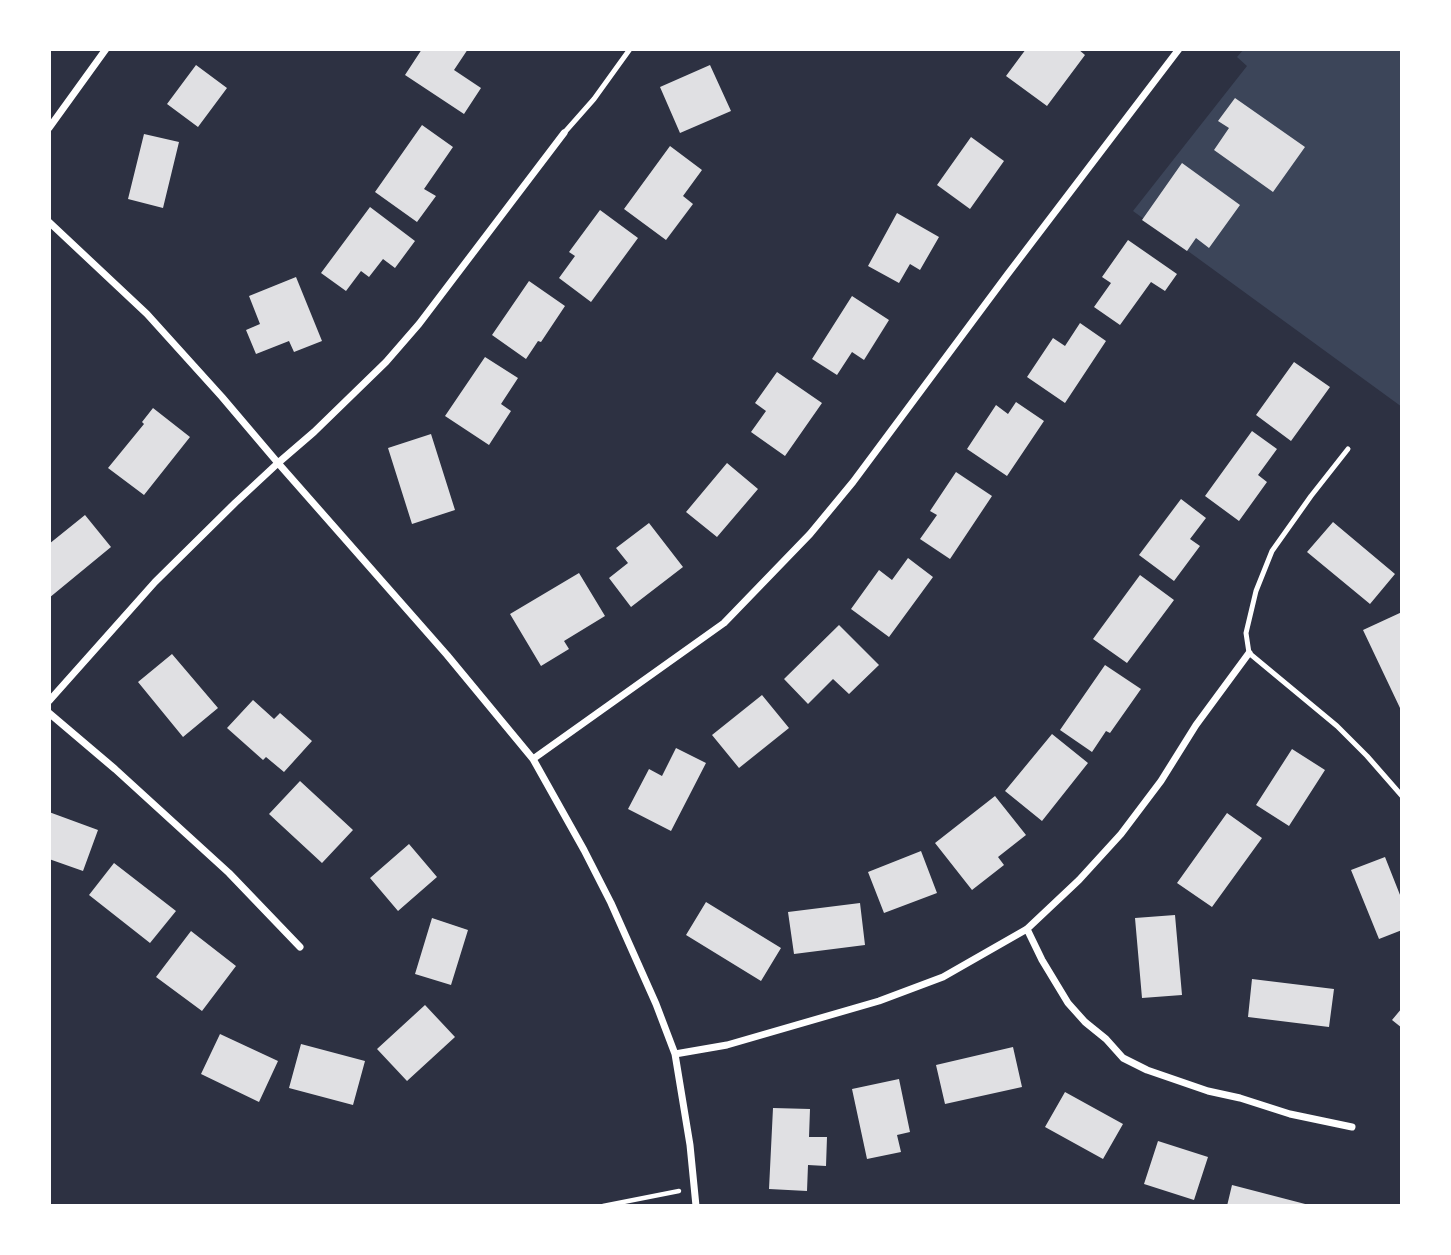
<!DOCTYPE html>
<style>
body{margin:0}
#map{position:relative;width:1451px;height:1255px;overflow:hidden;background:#2d3142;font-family:"Public Sans",sans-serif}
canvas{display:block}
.frame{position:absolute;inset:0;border:51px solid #fff;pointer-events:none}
</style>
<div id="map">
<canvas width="1451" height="1255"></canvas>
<div class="frame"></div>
</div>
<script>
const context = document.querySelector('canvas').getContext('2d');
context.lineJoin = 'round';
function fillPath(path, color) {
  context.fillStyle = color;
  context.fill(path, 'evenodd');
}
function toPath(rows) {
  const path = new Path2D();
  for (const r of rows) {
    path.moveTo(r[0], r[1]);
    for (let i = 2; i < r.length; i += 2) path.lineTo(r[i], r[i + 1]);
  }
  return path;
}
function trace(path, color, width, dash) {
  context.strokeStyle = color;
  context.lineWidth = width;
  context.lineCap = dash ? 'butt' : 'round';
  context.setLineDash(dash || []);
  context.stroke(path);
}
fillPath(toPath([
 [1244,49,1402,49,1402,407,1133,211,1247,66,1237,57]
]), '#3c4559');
fillPath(toPath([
 [422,49,468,49,454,70,481,88,464,114,405,75],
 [1026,49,1078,49,1085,55,1047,106,1006,76],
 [196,65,227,88,198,127,167,104],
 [710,65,731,111,680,133,660,87],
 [1235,98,1305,147,1273,192,1214,150,1229,128,1218,121],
 [422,125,453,147,424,189,436,196,417,222,375,192],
 [144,134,179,142,163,208,128,199],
 [971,137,1004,161,970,209,937,185],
 [670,146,702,170,683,196,693,204,666,240,624,209],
 [1182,163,1240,205,1209,248,1196,238,1187,251,1142,220],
 [370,207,415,241,395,268,383,259,369,277,361,271,346,291,321,273],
 [600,210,638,238,591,302,559,278,575,256,569,252],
 [897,213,939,237,920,270,910,264,899,283,868,266],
 [1128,240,1177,274,1165,291,1151,282,1120,325,1094,307,1111,283,1102,277],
 [296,277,322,341,294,352,289,341,256,354,246,330,260,324,249,296],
 [529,281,565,306,541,342,538,341,526,359,492,335],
 [852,296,889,320,864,360,852,352,837,375,812,359],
 [1080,323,1106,341,1065,403,1027,377,1053,338,1065,346],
 [485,357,518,378,501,404,511,411,489,445,445,416],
 [1294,362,1330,387,1291,441,1256,415],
 [777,372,822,403,785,456,751,432,766,411,755,403],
 [1016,402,1044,421,1007,476,967,449,996,405,1008,414],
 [153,408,190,437,144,495,108,468,144,424,142,422],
 [1252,431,1277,449,1258,475,1267,482,1239,521,1205,496],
 [431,434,455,510,412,524,388,448],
 [727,463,758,489,717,537,686,512],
 [956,472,992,496,950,559,920,539,937,515,930,511],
 [1181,499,1206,518,1190,539,1200,546,1174,581,1139,555],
 [85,515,111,547,49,598,49,544],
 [1333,522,1395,574,1370,604,1307,552],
 [649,523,683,567,631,607,609,578,628,563,616,548],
 [908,558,933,577,889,637,851,609,879,570,892,580],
 [579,573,605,616,564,641,569,649,541,666,510,614],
 [1140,575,1174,600,1127,663,1093,639],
 [1402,612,1402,707,1400,708,1363,630],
 [839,625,879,665,849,694,833,679,808,704,784,679],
 [172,654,218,708,183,737,138,682],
 [1105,665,1141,689,1110,733,1106,731,1092,752,1060,730],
 [762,695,789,728,739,768,712,735],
 [253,700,274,719,280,713,312,741,284,772,266,757,263,760,227,728],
 [1052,734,1088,763,1042,821,1005,791],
 [676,748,706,763,671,831,628,809,649,769,662,776],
 [1292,749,1325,770,1289,826,1256,805],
 [300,781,353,830,322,863,269,814],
 [995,796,1026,835,998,857,1004,865,972,890,935,843],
 [49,812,98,830,83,871,49,859],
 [1227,813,1262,838,1212,907,1177,883],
 [409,844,437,877,398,911,370,878],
 [921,851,937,893,884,913,868,872],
 [1385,857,1402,900,1402,930,1379,939,1351,870],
 [114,863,176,911,150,943,89,895],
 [706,902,781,948,761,981,686,935],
 [860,903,865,945,794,954,788,912],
 [1175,915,1182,995,1142,998,1135,918],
 [432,918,468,930,451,985,415,974],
 [191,931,236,966,202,1011,156,977],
 [1252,979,1334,989,1329,1027,1248,1017],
 [425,1005,455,1037,407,1081,377,1049],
 [1402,1008,1402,1028,1392,1020],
 [220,1034,278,1061,259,1102,201,1074],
 [301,1044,365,1061,353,1105,289,1088],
 [1013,1047,1022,1087,945,1104,936,1065],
 [899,1079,910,1132,897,1135,901,1152,867,1159,852,1089],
 [1065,1092,1123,1124,1103,1159,1045,1127],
 [773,1108,810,1109,809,1137,827,1137,826,1166,808,1165,807,1191,769,1189],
 [1158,1141,1208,1157,1194,1200,1144,1184],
 [1232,1185,1309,1205,1309,1206,1227,1206]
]), '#e0e0e3');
trace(toPath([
 [603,1206,679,1191]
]), '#fff', 4.5);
trace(toPath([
 [564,133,594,99,630,49],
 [1348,449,1311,496,1272,551,1256,591,1246,633,1249,653,1337,726,1367,756,1402,796]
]), '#fff', 5);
trace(toPath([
 [49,128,106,49],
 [49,222,147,314,222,397,278,463,447,655,533,759,584,850,611,903,656,1004,675,1054,690,1145,696,1206],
 [49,701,155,582,235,503,278,463,314,432,386,362,419,324,564,133],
 [49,713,115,769,229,873,300,947],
 [533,759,724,623,810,534,853,482,1007,275,1179,49],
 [1027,929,1042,960,1068,1003,1085,1022,1106,1039,1123,1058,1147,1070,1208,1091,1240,1098,1290,1114,1352,1127],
 [675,1054,727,1045,879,1001,943,977,1027,929,1079,880,1121,834,1161,781,1196,725,1249,653]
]), '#fff', 7);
</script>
